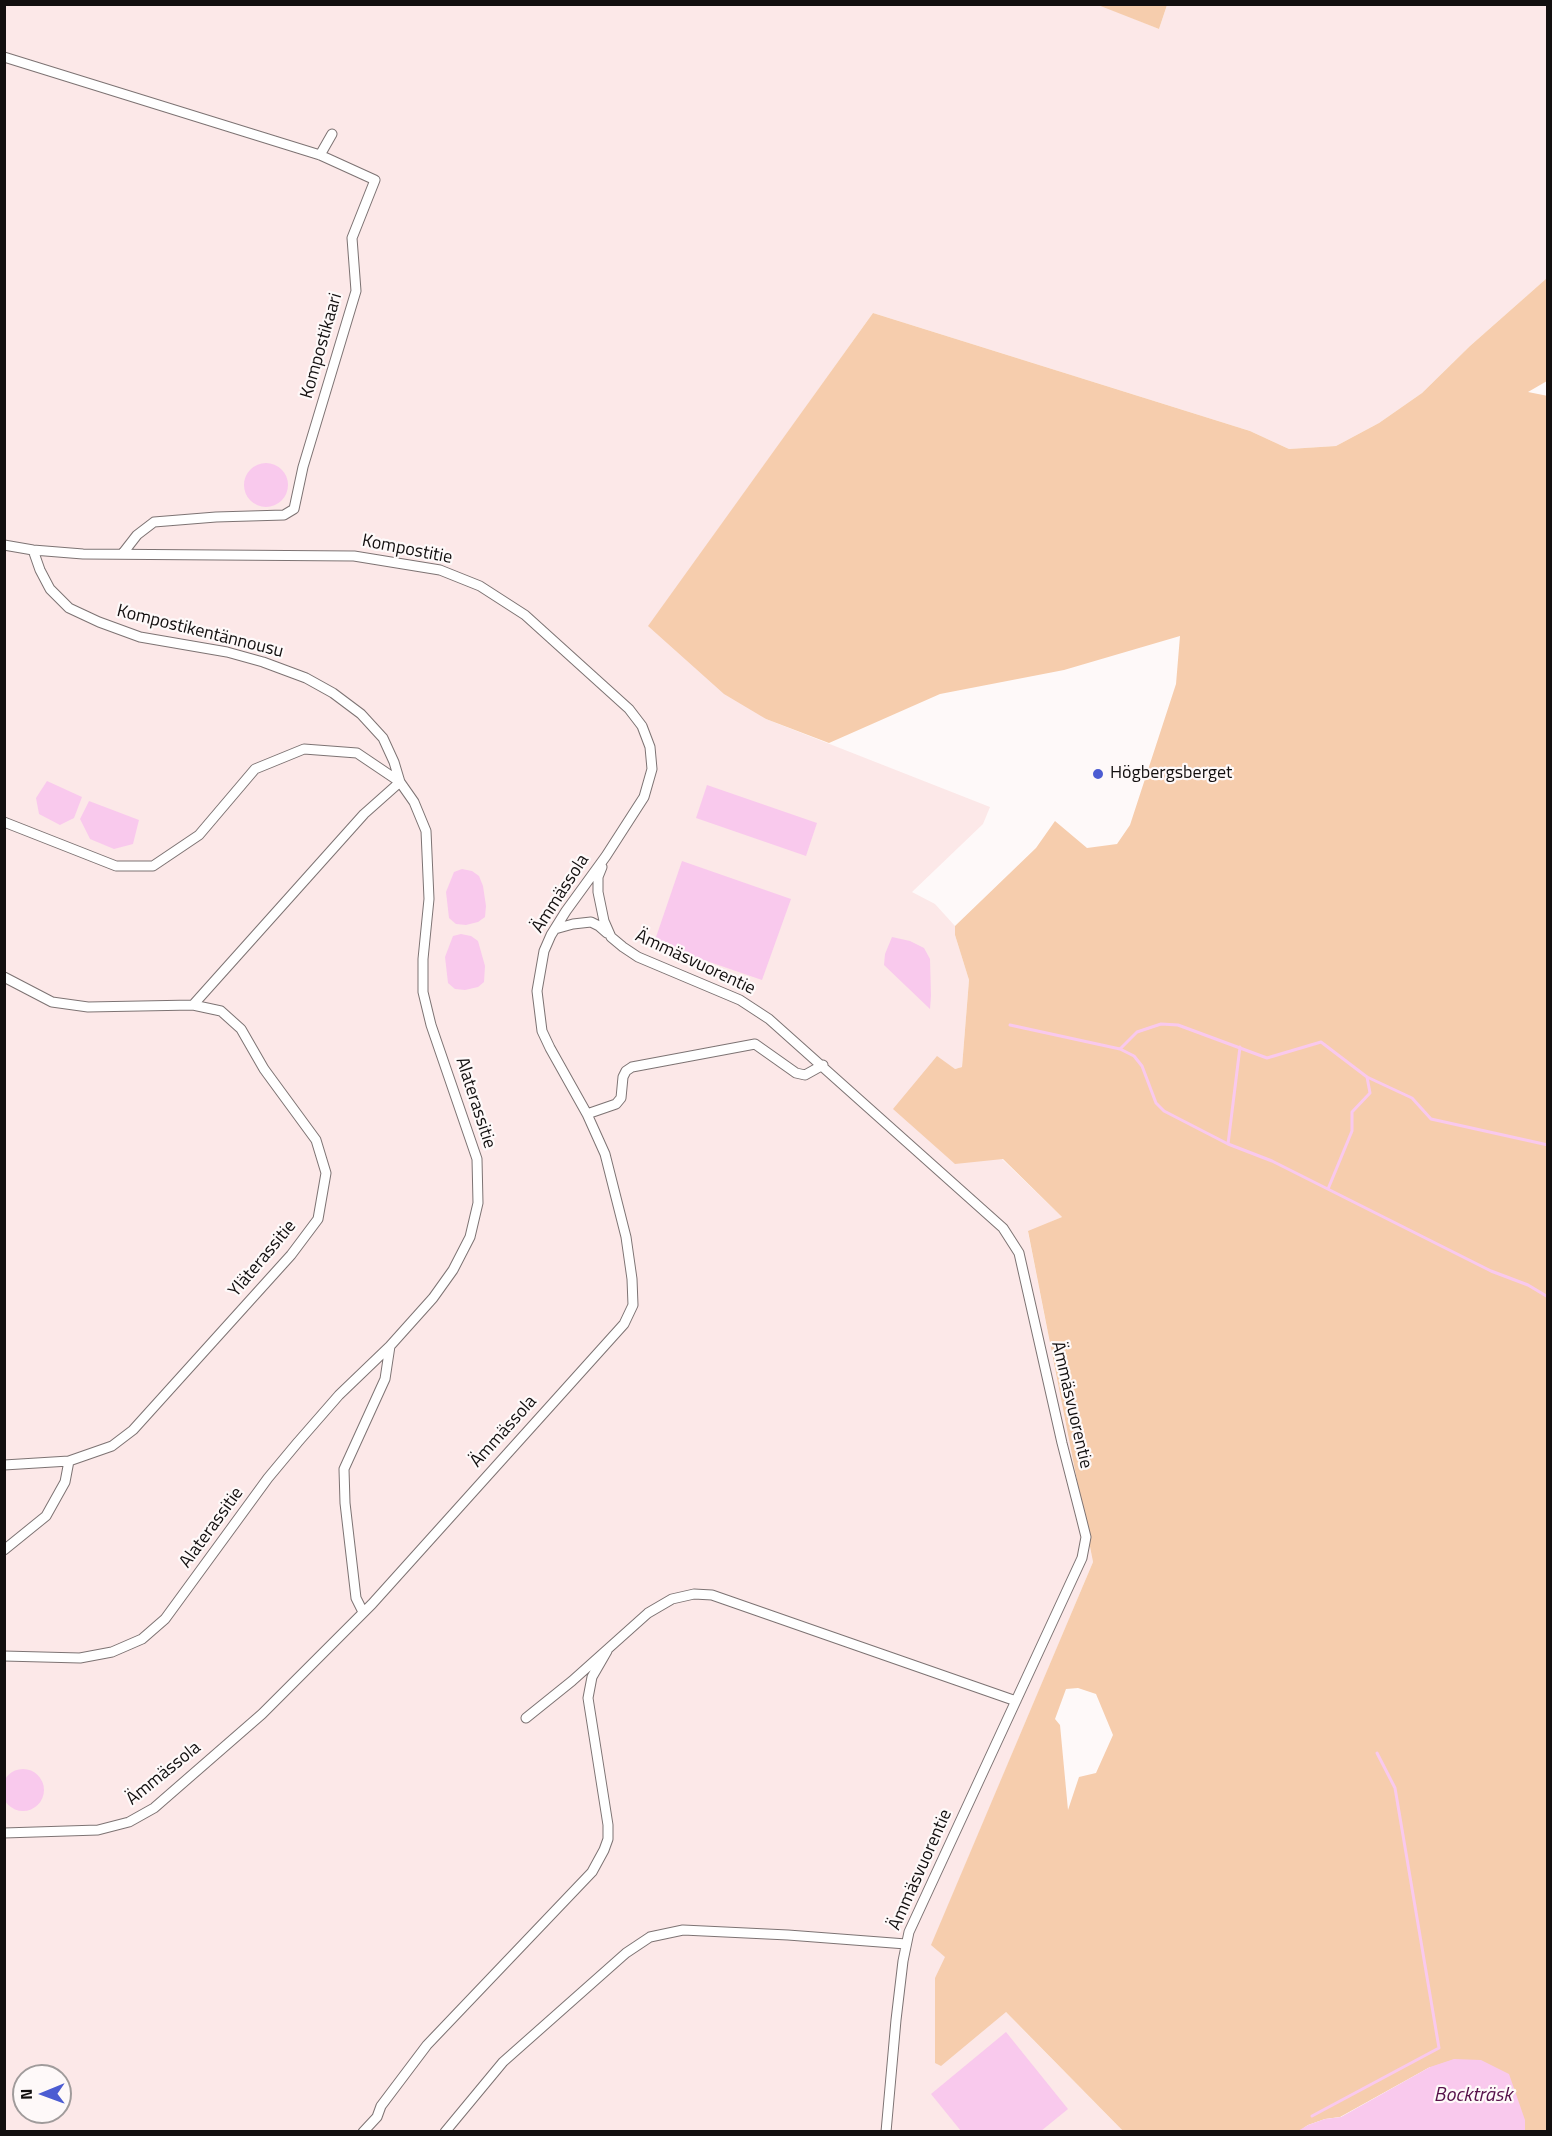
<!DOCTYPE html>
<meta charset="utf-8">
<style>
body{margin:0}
#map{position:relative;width:1552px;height:2136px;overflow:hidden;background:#fef9f9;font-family:"Titillium Web",sans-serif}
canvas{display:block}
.frame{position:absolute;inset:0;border:6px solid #120f0f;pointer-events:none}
.north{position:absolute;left:12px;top:2064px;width:60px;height:60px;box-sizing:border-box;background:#fef9f9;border:2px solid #a09b9b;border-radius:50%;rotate:269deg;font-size:16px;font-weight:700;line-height:24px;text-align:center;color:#120f0f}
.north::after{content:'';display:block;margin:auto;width:21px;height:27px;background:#4c5cd2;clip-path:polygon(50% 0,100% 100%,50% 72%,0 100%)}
</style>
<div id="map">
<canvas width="1552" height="2136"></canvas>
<div class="frame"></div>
<div class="north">N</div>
</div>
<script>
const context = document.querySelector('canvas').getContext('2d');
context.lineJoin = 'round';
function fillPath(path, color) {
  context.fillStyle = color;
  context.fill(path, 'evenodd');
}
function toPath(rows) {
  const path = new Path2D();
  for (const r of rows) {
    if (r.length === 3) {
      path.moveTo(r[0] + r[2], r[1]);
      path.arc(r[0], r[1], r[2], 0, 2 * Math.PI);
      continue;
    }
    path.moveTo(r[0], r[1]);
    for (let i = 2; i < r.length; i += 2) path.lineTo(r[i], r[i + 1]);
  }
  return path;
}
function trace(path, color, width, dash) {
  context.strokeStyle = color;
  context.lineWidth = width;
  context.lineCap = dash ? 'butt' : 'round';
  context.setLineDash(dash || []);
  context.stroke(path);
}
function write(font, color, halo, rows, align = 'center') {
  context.font = font + ' "Titillium Web",sans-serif';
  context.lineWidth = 4.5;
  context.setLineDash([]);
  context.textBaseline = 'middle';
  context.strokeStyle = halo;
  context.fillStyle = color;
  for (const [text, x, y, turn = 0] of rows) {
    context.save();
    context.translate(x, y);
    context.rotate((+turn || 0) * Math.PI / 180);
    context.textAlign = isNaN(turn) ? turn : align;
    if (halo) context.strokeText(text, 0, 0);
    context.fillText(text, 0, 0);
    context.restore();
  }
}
fillPath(toPath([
 [1098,4,1159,29,1167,5,1547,5,1547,278,1470,346,1422,393,1379,423,1336,446,1289,449,1250,431,873,313,649,626,766,719,990,807,983,824,912,892,935,904,955,926,955,935,969,980,962,1067,955,1069,1002,1159,1062,1217,1028,1232,1093,1562,932,1944,993,1999,1123,2131,5,2131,5,5],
 [24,2076,60,2076,60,2112,24,2112]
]), '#fce8e8');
fillPath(toPath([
 [1098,5,1167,4,1167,5,1159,29],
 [1547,278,1547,381,1528,392,1548,396,1547,2131,1525,2131,1430,2067,1340,2117,1325,2119,1308,2125,1298,2132,1123,2131,1006,2012,941,2066,935,2063,935,1978,945,1957,931,1945,1093,1562,1028,1231,1062,1217,1003,1159,955,1164,893,1109,937,1056,955,1069,962,1067,969,980,955,935,955,926,1036,848,1055,821,1087,848,1117,844,1130,825,1176,684,1180,636,1064,670,940,694,829,743,766,719,724,694,648,626,873,313,1250,431,1289,449,1336,446,1379,423,1422,393,1470,346],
 [1078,1688,1096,1694,1113,1735,1096,1773,1079,1777,1068,1810,1060,1725,1055,1719,1066,1689]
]), '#f6cdad');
fillPath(toPath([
 [266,485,22],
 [47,781,82,797,74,818,60,825,39,814,36,798],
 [707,785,817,823,806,856,696,818],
 [89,801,139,820,133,844,114,849,90,839,80,819],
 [682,861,791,899,762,980,654,943],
 [462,869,472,871,479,876,483,886,486,906,485,917,478,922,466,925,456,924,449,918,446,892,454,872],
 [461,934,471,936,478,941,485,966,484,982,478,987,465,990,455,989,448,983,445,957,453,936],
 [892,937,910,941,924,948,930,959,931,996,930,1009,884,965,885,954],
 [23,1790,21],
 [1006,2032,1068,2109,1041,2131,961,2131,931,2094],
 [1454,2059,1481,2060,1509,2074,1525,2120,1525,2131,1298,2131,1308,2125,1325,2119,1341,2117,1430,2067]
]), '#f9c9ed');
trace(toPath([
 [1010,1025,1120,1049,1134,1056,1142,1066,1156,1103,1164,1111,1228,1144,1272,1161,1491,1271,1528,1285,1548,1297],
 [1120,1049,1137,1032,1161,1024,1178,1025,1267,1058,1321,1042,1367,1077,1412,1098,1431,1119,1548,1145],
 [1228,1144,1240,1047],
 [1328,1189,1352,1131,1352,1112,1370,1093,1367,1077],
 [1312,2116,1439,2048,1395,1788,1377,1753]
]), '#f9c9ed', 3);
const street = toPath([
 [4,57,320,155,375,180,352,238,356,291,303,467,294,509,284,515,216,517,154,522,137,535,123,553],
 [320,155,332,134],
 [4,545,33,550,83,554,354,556,440,570,480,586,525,615,629,709,642,726,650,747,652,769,644,797,606,856,566,911,551,935,544,951,537,991,542,1031,550,1048,587,1114,605,1154,626,1237,632,1279,633,1305,624,1324,372,1604,262,1714,154,1808,129,1822,98,1830,4,1833],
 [33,550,40,570,50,589,69,608,99,622,140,637,227,652,263,662,306,678,333,693,361,714,383,738,394,762,400,782,364,814,193,1005],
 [4,822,116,866,153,866,199,835,255,769,304,749,357,753,400,782,414,802,426,831,429,899,423,959,423,992,431,1025,477,1159,478,1203,470,1237,453,1270,433,1298,390,1346,339,1395,298,1442,268,1478,165,1619,142,1639,112,1652,80,1658,4,1656],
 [602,867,598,877,598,892,604,921,611,937,623,947,638,957,740,1000,769,1019,1003,1228,1019,1253,1062,1443,1081,1517,1086,1537,1082,1558,909,1932,903,1961,896,2020,886,2132],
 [555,929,573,924,591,922,599,926,607,933],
 [4,977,52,1002,88,1007,193,1005,221,1011,241,1029,264,1069,316,1140,326,1173,318,1219,291,1255,133,1430,112,1446,69,1461,4,1465],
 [587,1114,616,1104,621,1098,623,1077,626,1071,632,1067,755,1044,796,1073,805,1075,823,1065],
 [4,1550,46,1516,65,1482,69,1461],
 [363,1612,356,1598,345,1503,344,1469,385,1379,390,1346],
 [526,1718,572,1681,648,1613,672,1599,694,1594,712,1595,1016,1701],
 [363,2132,377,2117,381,2106,427,2045,592,1872,604,1850,608,1839,608,1825,588,1698,592,1677,607,1651],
 [445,2132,503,2062,626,1953,650,1937,683,1930,788,1935,906,1944]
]);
trace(street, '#7d7373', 11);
trace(street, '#fff', 9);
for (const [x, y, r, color] of [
 [1098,774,6,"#4c5cd2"]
]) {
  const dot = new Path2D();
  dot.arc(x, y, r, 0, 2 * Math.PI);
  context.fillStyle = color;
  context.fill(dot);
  trace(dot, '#fef9f9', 2);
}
write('18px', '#120f0f', '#fef9f9', [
 ["Kompostikaari",322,346,-74],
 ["Kompostitie",407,550,11],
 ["Kompostikentännousu",200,632,14],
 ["Ämmässola",561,894,-57],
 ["Ämmäsvuorentie",695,963,25],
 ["Alaterassitie",475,1103,72],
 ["Yläterassitie",263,1259,-50],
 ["Ämmäsvuorentie",1071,1405,77],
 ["Ämmässola",504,1432,-48],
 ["Alaterassitie",212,1528,-54],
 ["Ämmässola",164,1774,-39],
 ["Ämmäsvuorentie",921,1870,-66]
]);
write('18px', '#120f0f', '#fef9f9', [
 ["Högbergsberget",1110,774]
], 'left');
write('italic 20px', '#56114a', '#fef9f9', [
 ["Bockträsk",1473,2096]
]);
</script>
